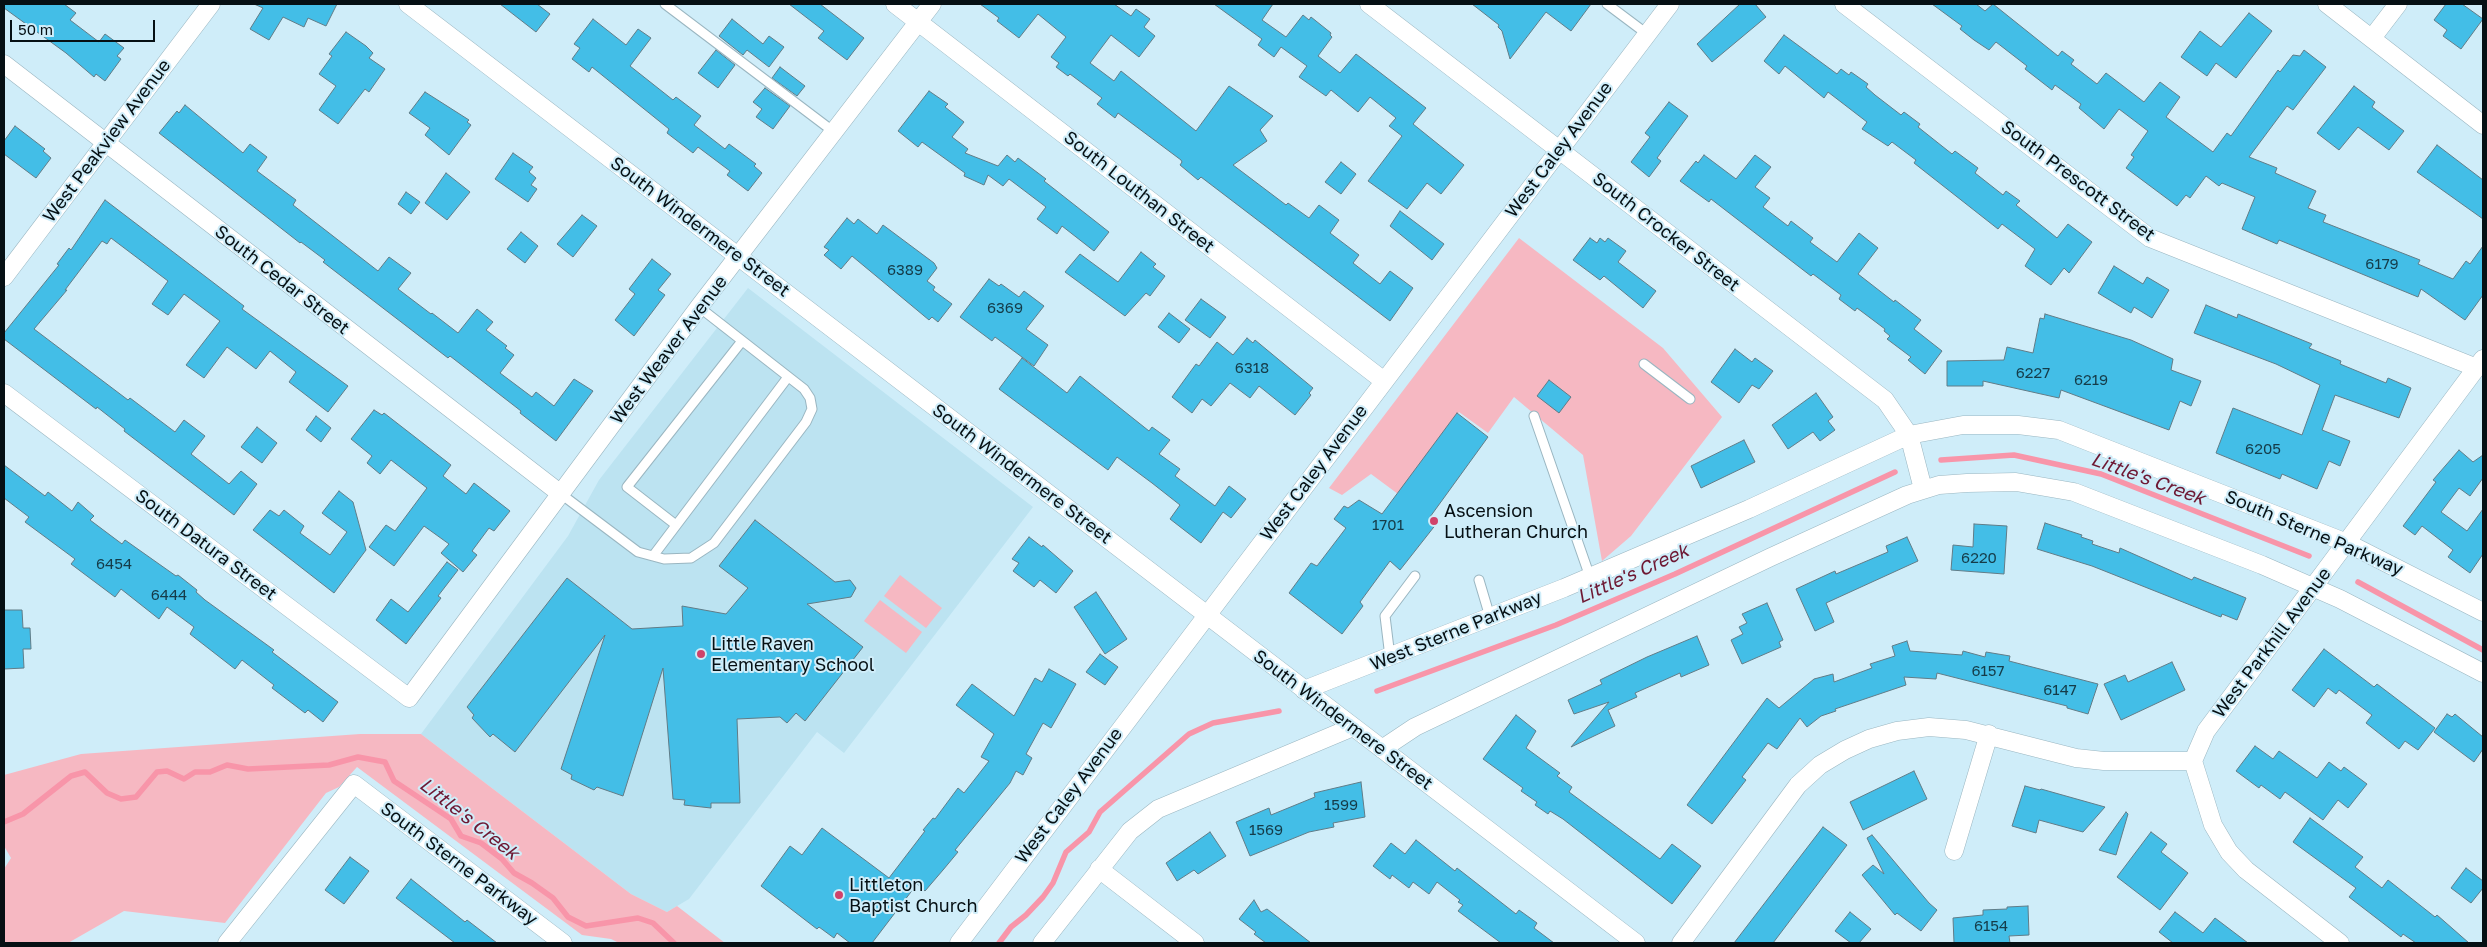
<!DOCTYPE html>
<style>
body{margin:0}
#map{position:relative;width:2487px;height:947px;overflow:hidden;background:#cfedf9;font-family:"Golos Text",sans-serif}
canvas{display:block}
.frame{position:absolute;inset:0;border:5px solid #061014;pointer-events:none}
.scale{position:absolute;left:10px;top:20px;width:145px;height:22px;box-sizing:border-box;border:2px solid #061014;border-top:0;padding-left:6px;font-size:15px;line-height:18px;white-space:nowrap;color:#061014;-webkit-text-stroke:4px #cfedf9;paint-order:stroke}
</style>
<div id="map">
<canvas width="2487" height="947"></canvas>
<div class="frame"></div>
<div class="scale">50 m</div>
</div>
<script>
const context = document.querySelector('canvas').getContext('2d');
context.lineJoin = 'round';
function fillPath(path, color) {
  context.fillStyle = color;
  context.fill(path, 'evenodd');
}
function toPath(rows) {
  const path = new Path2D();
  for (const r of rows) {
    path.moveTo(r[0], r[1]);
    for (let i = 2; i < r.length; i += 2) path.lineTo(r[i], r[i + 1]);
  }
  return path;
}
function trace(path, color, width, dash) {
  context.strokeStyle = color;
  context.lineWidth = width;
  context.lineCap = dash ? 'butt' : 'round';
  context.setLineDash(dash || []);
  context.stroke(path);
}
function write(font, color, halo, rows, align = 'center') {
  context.font = font + ' "Golos Text",sans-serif';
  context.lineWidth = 4;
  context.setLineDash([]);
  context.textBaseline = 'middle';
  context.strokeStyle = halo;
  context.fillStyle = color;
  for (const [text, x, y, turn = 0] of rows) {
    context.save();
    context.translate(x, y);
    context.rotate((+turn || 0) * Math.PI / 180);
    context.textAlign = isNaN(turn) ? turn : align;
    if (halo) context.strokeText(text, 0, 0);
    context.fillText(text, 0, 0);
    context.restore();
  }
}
fillPath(toPath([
 [748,288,1033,507,844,753,817,732,689,899,667,912,631,894,421,734,568,536,599,480]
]), '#bce3f1');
fillPath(toPath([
 [1519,238,1663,348,1722,417,1631,536,1602,561,1583,455,1514,397,1488,433,1459,412,1398,494,1371,474,1342,495,1329,488],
 [900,575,942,608,926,628,884,596],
 [880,600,922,632,906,653,864,621],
 [360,734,421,734,631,894,667,912,677,906,725,943,619,943,611,939,582,935,357,767,339,787,326,793,225,923,124,911,68,943,4,943,4,869,11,858,4,846,4,775,81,754]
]), '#f6b8c2');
trace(toPath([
 [1941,460,2014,455,2101,474,2309,556],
 [2358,582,2483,650],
 [1377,691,1556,625,1675,574,1895,472],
 [4,822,23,814,71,776,85,772,107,793,121,799,136,797,157,772,167,771,184,779,195,772,210,772,227,765,248,769,329,765,358,757,385,762,394,781,451,819,461,836,481,843,502,859,514,873,532,883,553,898,568,917,586,926,638,918,653,923,674,943],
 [999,943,1011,927,1026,915,1043,897,1053,883,1066,852,1089,832,1100,812,1189,734,1213,723,1279,711]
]), '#f895a9', 5.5);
const building = toPath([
 [4,4,64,4,76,13,70,20,99,42,105,34,124,48,117,56,121,59,105,81,96,74,94,77,66,53,4,8,4,4],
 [254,4,337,4,326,26,308,18,304,27,283,17,269,40,250,29,263,8,254,4],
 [500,4,537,4,550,14,536,32,500,4],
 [789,4,820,4,864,38,847,60,818,38,824,31,789,4],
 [980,4,1114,4,1131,16,1136,9,1150,19,1144,27,1155,36,1139,57,1111,35,1090,63,1114,81,1121,71,1196,131,1229,86,1273,116,1260,130,1267,141,1233,165,1286,205,1288,203,1309,218,1319,205,1339,220,1330,233,1359,255,1353,263,1380,284,1390,271,1413,288,1402,304,1390,321,1201,177,1198,180,1180,165,1182,162,1181,160,1118,113,1115,118,1097,104,1102,98,1070,74,1068,76,1056,67,1059,63,1051,57,1066,37,1038,14,1019,38,997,21,999,18,980,4],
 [1214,4,1273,4,1262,20,1286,37,1303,15,1309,20,1311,17,1331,33,1330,35,1332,37,1318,56,1340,73,1356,54,1426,108,1413,124,1464,165,1441,194,1427,183,1407,209,1368,181,1402,136,1389,126,1396,118,1370,97,1358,112,1331,90,1326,96,1299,77,1307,66,1281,47,1274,57,1258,45,1262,39,1214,4],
 [1472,4,1591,4,1571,31,1546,12,1510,59,1502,31,1498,27,1499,25,1472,4],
 [1740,4,1755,4,1766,17,1712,62,1697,44,1740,4],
 [1932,4,1976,4,1985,11,1993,4,2058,56,2062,51,2074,60,2071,64,2097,84,2106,73,2144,102,2160,82,2180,97,2166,117,2213,152,2227,133,2231,136,2278,70,2280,72,2293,55,2300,56,2304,50,2326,67,2293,110,2287,106,2249,157,2277,168,2275,173,2316,191,2308,208,2326,215,2323,222,2420,260,2418,264,2453,279,2466,261,2470,264,2483,246,2483,295,2465,320,2421,289,2418,297,2279,240,2277,244,2242,229,2255,197,2222,183,2219,186,2206,176,2190,198,2186,195,2177,206,2126,168,2134,157,2131,155,2148,131,2119,109,2104,129,2079,108,2081,104,2055,85,2052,90,2025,69,2027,66,1996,42,1989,50,1974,40,1960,29,1962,26,1932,4],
 [2446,4,2462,4,2483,19,2461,49,2443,36,2447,30,2434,20,2446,4],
 [2249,13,2272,31,2236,78,2216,63,2207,76,2181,57,2200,31,2221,47,2249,13],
 [593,19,626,45,638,29,651,38,630,66,673,100,676,97,701,116,694,125,725,149,729,144,756,164,754,166,762,173,748,191,727,175,730,171,698,147,693,153,667,133,669,129,592,67,589,72,572,59,580,48,574,44,593,19],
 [732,19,763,44,769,36,784,47,769,67,747,50,743,55,719,36,732,19],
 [346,32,366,46,373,53,369,58,385,69,369,92,365,89,338,124,319,110,336,86,319,74,332,56,329,54,346,32],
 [1784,35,1837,74,1841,69,1849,75,1851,72,1868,84,1866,87,1875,95,1901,115,1904,112,1920,124,1918,127,1952,154,1955,151,1978,168,1975,173,2003,195,2006,191,2020,201,2016,205,2057,238,2068,224,2092,242,2069,273,2064,268,2051,285,2025,266,2035,249,2002,224,1998,229,1914,163,1916,160,1892,142,1888,146,1862,129,1867,122,1828,92,1824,98,1785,66,1779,74,1764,61,1784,35],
 [716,50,735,65,718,88,698,73,716,50],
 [780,67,805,86,797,96,772,78,780,67],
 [2354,86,2375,102,2372,107,2404,131,2389,150,2358,127,2339,150,2317,133,2354,86],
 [765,88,790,106,773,129,756,117,762,109,753,102,765,88],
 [929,91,948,104,945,107,964,122,952,137,968,149,965,153,998,166,1007,155,1015,162,1018,158,1046,179,1044,181,1109,232,1094,251,1062,226,1057,234,1037,219,1046,207,1009,179,1003,186,988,175,984,185,964,176,965,173,922,142,918,147,898,131,929,91],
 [425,92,469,120,467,122,471,125,449,155,425,135,430,128,409,113,425,92],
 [1669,102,1688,116,1657,158,1661,161,1649,177,1631,162,1650,137,1645,133,1669,102],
 [185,105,243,153,250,144,267,157,257,171,296,200,293,205,378,271,389,257,411,273,398,289,431,314,432,313,458,333,477,309,493,322,486,330,507,346,505,348,514,355,500,373,532,397,536,392,554,406,574,379,593,391,556,441,520,413,521,411,450,356,448,358,323,262,325,260,301,242,300,243,159,133,177,111,179,113,185,105],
 [15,126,45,149,43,151,51,158,36,178,4,154,4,141,15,126],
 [2437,145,2483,180,2483,219,2417,172,2437,145],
 [513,153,533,167,529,172,536,178,531,185,537,189,528,202,495,179,513,153],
 [1704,155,1736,179,1755,155,1771,167,1755,187,1770,198,1763,207,1788,226,1791,221,1813,238,1810,242,1837,262,1859,233,1878,248,1858,274,1894,302,1895,300,1921,320,1914,329,1942,351,1925,374,1908,360,1911,357,1887,339,1890,336,1884,331,1885,329,1857,308,1855,311,1839,299,1841,295,1813,274,1811,276,1711,199,1709,202,1680,181,1696,161,1698,163,1704,155],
 [1341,162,1356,174,1341,194,1325,182,1341,162],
 [446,173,470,192,447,220,425,203,446,173],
 [406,192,420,202,411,214,398,204,406,192],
 [105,200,244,306,242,309,348,386,328,412,289,382,296,372,270,351,256,369,227,347,204,378,186,365,220,321,184,294,168,315,152,304,168,281,111,238,107,244,102,241,65,290,67,290,34,329,128,400,130,398,175,432,184,420,205,436,191,454,229,484,241,471,257,484,234,515,124,431,125,429,97,407,96,409,4,339,4,333,59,265,57,264,69,248,71,250,105,200],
 [1400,211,1444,244,1432,260,1390,226,1400,211],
 [582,215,597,226,573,257,557,244,582,215],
 [847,218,854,224,858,219,877,234,883,225,934,263,937,268,927,281,935,287,933,290,952,304,938,322,932,317,929,320,852,256,841,269,824,255,829,250,824,247,847,218],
 [521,232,538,246,525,263,507,249,521,232],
 [1590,238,1597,243,1600,238,1605,242,1608,238,1626,251,1618,262,1656,291,1643,308,1604,276,1600,280,1573,260,1590,238],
 [1141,252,1156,264,1153,267,1165,276,1150,296,1146,293,1125,316,1065,272,1080,254,1118,282,1141,252],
 [652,259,671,274,658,290,665,295,634,336,615,320,635,294,629,289,652,259],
 [2114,266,2143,284,2147,277,2169,290,2152,318,2134,307,2131,313,2098,293,2114,266],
 [989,279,999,286,1001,284,1019,297,1024,291,1044,306,1026,329,1048,345,1034,366,995,337,992,341,960,317,989,279],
 [1201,299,1226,317,1210,338,1185,320,1201,299],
 [2206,305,2237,318,2238,314,2312,344,2309,348,2341,361,2340,364,2386,383,2388,378,2411,388,2399,418,2335,395,2322,430,2350,441,2340,466,2329,461,2317,489,2282,474,2280,479,2216,453,2233,408,2302,435,2320,385,2276,364,2194,333,2206,305],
 [1169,313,1190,329,1179,343,1158,327,1169,313],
 [2045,314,2131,340,2173,359,2171,370,2201,381,2191,406,2180,401,2169,430,2061,390,2059,398,1983,381,1983,386,1947,386,1947,361,2004,360,2007,347,2033,353,2040,318,2044,319,2045,314],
 [1247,338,1253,343,1255,340,1313,388,1309,393,1311,395,1295,415,1259,386,1250,398,1230,383,1211,406,1202,399,1192,413,1172,397,1196,364,1199,366,1217,342,1233,355,1247,338],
 [1735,349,1752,362,1755,358,1773,371,1759,389,1752,385,1739,403,1711,382,1735,349],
 [1022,358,1067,393,1080,376,1149,431,1152,427,1170,440,1159,454,1180,469,1175,476,1215,506,1229,486,1246,499,1231,518,1223,512,1201,543,1170,519,1180,505,1152,483,1117,457,1108,470,999,389,1022,358],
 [1549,380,1571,397,1559,413,1537,396,1549,380],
 [1816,393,1833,417,1828,421,1835,430,1820,441,1813,432,1788,449,1772,425,1816,393],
 [374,410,382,415,384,413,451,465,443,476,466,494,474,483,510,511,494,531,489,528,472,551,477,555,463,572,441,553,449,544,424,526,394,566,369,547,386,525,395,531,427,488,391,460,380,474,367,463,372,456,351,439,374,410],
 [1457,413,1488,437,1430,517,1437,523,1400,570,1390,561,1360,602,1363,606,1342,634,1289,593,1311,563,1317,566,1346,528,1334,519,1344,506,1348,508,1359,500,1382,514,1457,413],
 [316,416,331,428,321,442,306,430,316,416],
 [257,427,277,443,262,463,241,447,257,427],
 [1744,440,1755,462,1701,488,1691,466,1744,440],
 [2459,450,2473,462,2483,455,2483,478,2470,496,2459,488,2441,512,2467,531,2483,509,2483,554,2470,573,2448,557,2453,550,2422,526,2415,535,2403,526,2436,482,2433,480,2459,450],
 [4,465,45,496,48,492,72,511,78,502,94,516,90,520,122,544,125,540,176,576,178,575,197,590,196,592,205,600,274,650,272,652,338,702,323,722,308,710,305,713,272,688,274,685,242,660,235,669,190,634,194,627,167,607,159,619,121,589,115,597,71,564,75,559,25,522,29,517,4,498,4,465],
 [339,491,353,502,366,550,334,593,253,530,270,510,279,516,284,510,304,526,300,533,330,555,347,532,322,513,339,491],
 [755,520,835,582,850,580,856,588,851,597,807,604,863,647,805,721,796,713,787,723,780,717,737,719,740,803,711,803,711,808,684,805,685,800,673,799,663,668,623,796,597,787,594,790,571,779,572,775,561,769,605,635,515,752,493,734,490,737,472,718,474,715,467,707,567,578,632,629,683,626,682,606,726,614,748,588,719,566,755,520],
 [2045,523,2082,535,2081,537,2093,541,2092,544,2119,553,2120,548,2192,580,2194,577,2246,598,2237,620,2222,614,2221,617,2218,616,2092,566,2037,549,2045,523],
 [1974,524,2007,526,2004,574,1951,570,1953,545,1973,547,1974,524],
 [1029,537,1042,547,1043,545,1073,571,1056,593,1040,580,1034,587,1013,571,1019,563,1012,559,1029,537],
 [1907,537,1918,561,1826,603,1834,622,1815,631,1796,589,1835,571,1836,574,1888,552,1886,546,1907,537],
 [447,562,458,570,438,596,441,598,406,644,376,620,391,599,408,612,447,562],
 [1096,592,1127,639,1105,654,1074,607,1096,592],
 [1767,603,1783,640,1779,642,1781,647,1742,664,1731,640,1743,634,1739,627,1747,623,1742,614,1767,603],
 [4,610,22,610,23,628,30,628,31,649,23,649,24,668,4,669,4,610],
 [1697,636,1709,665,1681,677,1680,673,1635,693,1637,697,1608,710,1615,726,1571,747,1609,702,1574,714,1568,700,1602,684,1600,680,1647,657,1697,636],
 [1907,641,1910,651,1962,655,1963,651,1985,657,1986,652,2010,656,2009,661,2098,684,2088,714,2067,708,2067,706,1937,673,1936,679,1904,677,1906,685,1835,709,1836,711,1821,716,1807,727,1800,718,1777,749,1768,743,1742,777,1746,780,1712,824,1687,805,1767,698,1779,708,1814,679,1833,674,1834,682,1872,668,1870,664,1895,656,1892,646,1907,641],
 [2324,649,2374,687,2377,684,2435,728,2418,750,2405,741,2399,749,2366,723,2372,715,2339,690,2336,694,2328,688,2314,707,2292,690,2324,649],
 [1100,654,1118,667,1105,685,1086,672,1100,654],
 [2172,662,2185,690,2121,720,2104,684,2125,675,2128,682,2172,662],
 [1049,669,1076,684,1051,728,1043,723,1026,754,1032,758,1023,775,1016,771,1010,783,955,850,958,852,943,870,925,891,917,884,872,943,850,943,837,933,834,938,819,927,817,929,761,886,790,846,802,855,822,828,889,878,925,831,923,830,933,818,935,819,958,788,964,793,989,761,981,757,994,734,956,705,972,684,1014,716,1035,678,1042,682,1049,669],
 [2447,714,2452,717,2455,714,2483,737,2483,749,2474,762,2434,732,2447,714],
 [1516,715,1536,731,1526,748,1560,773,1557,776,1572,787,1569,792,1660,859,1672,844,1701,866,1672,904,1563,819,1550,811,1548,814,1535,805,1537,802,1521,791,1523,788,1483,759,1516,715],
 [2255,746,2273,759,2279,751,2317,778,2329,762,2341,771,2344,767,2367,784,2348,808,2338,800,2323,820,2285,792,2280,799,2261,785,2259,788,2236,771,2255,746],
 [1914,771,1927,799,1863,830,1850,802,1914,771],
 [1361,782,1365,817,1333,823,1334,827,1309,832,1250,856,1236,822,1269,808,1271,815,1315,797,1314,793,1361,782],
 [2025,786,2040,790,2041,789,2105,807,2083,832,2039,820,2036,833,2012,826,2025,786],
 [2126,812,2128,814,2116,855,2099,850,2126,812],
 [2310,818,2363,857,2355,867,2382,888,2388,880,2435,917,2437,915,2469,943,2416,943,2403,934,2401,937,2349,897,2356,888,2293,842,2310,818],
 [1823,827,1847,845,1832,865,1773,943,1734,943,1823,827],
 [1210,832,1226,856,1198,874,1194,870,1177,881,1166,863,1210,832],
 [2151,832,2167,844,2161,852,2188,873,2160,910,2117,877,2151,832],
 [1872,835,1929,903,1937,910,1921,931,1897,913,1895,915,1862,875,1873,865,1884,874,1867,838,1872,835],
 [1416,840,1455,871,1457,868,1516,914,1519,910,1537,923,1534,928,1554,943,1501,943,1458,911,1463,905,1458,902,1460,900,1437,882,1429,894,1413,882,1409,888,1392,875,1390,879,1373,866,1391,843,1405,854,1416,840],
 [350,857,369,871,344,904,325,890,350,857],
 [2466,868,2483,881,2483,888,2471,903,2451,888,2466,868],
 [411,879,465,922,467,920,497,943,455,943,396,898,411,879],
 [1254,900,1261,912,1267,909,1311,943,1266,943,1254,934,1256,932,1239,919,1254,900],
 [2028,906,2029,935,2009,936,2010,943,1954,943,1953,918,1983,915,1983,910,2007,909,2007,907,2028,906],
 [1850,912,1871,929,1859,943,1851,943,1835,931,1850,912],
 [2175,912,2203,933,2215,918,2248,943,2173,943,2159,932,2175,912]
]);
fillPath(building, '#43bee7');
trace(building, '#617c87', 1);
const service = toPath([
 [665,4,834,132],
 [1607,4,1647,34],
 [1644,364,1690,399],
 [1534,416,1590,577],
 [561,494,638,552,664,559,691,558,714,543,806,422,812,409,810,398,804,389,699,307],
 [676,525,627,487,742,341],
 [653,556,788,377],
 [1479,580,1490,617],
 [1390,657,1385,616,1415,576]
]);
const minor = toPath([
 [408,4,1636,943],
 [895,4,1384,381],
 [1369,4,1885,400,1909,435,1923,489],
 [1844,4,2150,238,2477,368],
 [2327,4,2483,125],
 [2372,38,2398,4],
 [4,64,561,494],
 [4,277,211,4],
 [4,393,409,698,699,307,932,4],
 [1304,690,1564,588,1749,509,1909,435,1963,425,2018,425,2059,430,2347,543,2483,612],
 [1382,749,1415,727,1771,557,1907,495,1939,485,1967,483,2016,482,2074,492,2262,565,2340,599,2483,673],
 [2193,761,2206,731,2483,359],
 [2193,761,2213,825,2229,852,2246,870,2340,943],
 [1954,851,1989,734],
 [1099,869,1195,943],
 [227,943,354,784,563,943],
 [959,943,1670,4],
 [1042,943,1130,831,1158,809,1353,727],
 [1681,943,1798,785,1820,765,1845,750,1869,739,1897,731,1929,727,1966,730,2076,758,2104,761,2193,761]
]);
trace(service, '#9ab6c1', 11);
trace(minor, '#9ab6c1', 19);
trace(service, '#fff', 9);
trace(minor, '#fff', 18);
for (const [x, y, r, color] of [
 [1434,521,5,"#d0426a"],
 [701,654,5,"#d0426a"],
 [839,895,5,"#d0426a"]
]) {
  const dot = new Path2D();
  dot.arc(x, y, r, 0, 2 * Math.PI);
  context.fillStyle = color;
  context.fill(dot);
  trace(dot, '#cfedf9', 2);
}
write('15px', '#153c49', null, [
 ["6179",2382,264],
 ["6389",905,270],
 ["6369",1005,308],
 ["6318",1252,368],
 ["6227",2033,373],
 ["6219",2091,380],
 ["6205",2263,449],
 ["1701",1388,525],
 ["6220",1979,558],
 ["6454",114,564],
 ["6444",169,595],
 ["6157",1988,671],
 ["6147",2060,690],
 ["1599",1341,805],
 ["1569",1266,830],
 ["6154",1991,926]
]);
write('18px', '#061014', '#cfedf9', [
 ["West Peakview Avenue",107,141,-53],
 ["West Caley Avenue",1559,150,-53],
 ["South Prescott Street",2078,181,37],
 ["South Louthan Street",1139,192,38],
 ["South Windermere Street",700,227,37],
 ["South Crocker Street",1666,232,38],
 ["South Cedar Street",282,280,38],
 ["West Weaver Avenue",669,350,-53],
 ["West Caley Avenue",1314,473,-53],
 ["South Windermere Street",1022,474,37],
 ["South Sterne Parkway",2314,533,23],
 ["South Datura Street",206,545,37],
 ["West Sterne Parkway",1456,631,-22],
 ["West Parkhill Avenue",2272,643,-53],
 ["South Windermere Street",1343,720,37],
 ["West Caley Avenue",1069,796,-53],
 ["South Sterne Parkway",459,864,37]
]);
write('18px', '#061014', '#cfedf9', [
 ["Ascension",1444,511],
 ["Lutheran Church",1444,532],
 ["Little Raven",711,644],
 ["Elementary School",711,665],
 ["Littleton",849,885],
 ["Baptist Church",849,906]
], 'left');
write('italic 19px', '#6e1833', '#cfedf9', [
 ["Little's Creek",2148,479,20],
 ["Little's Creek",1633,574,-24],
 ["Little's Creek",469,819,38]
]);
</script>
